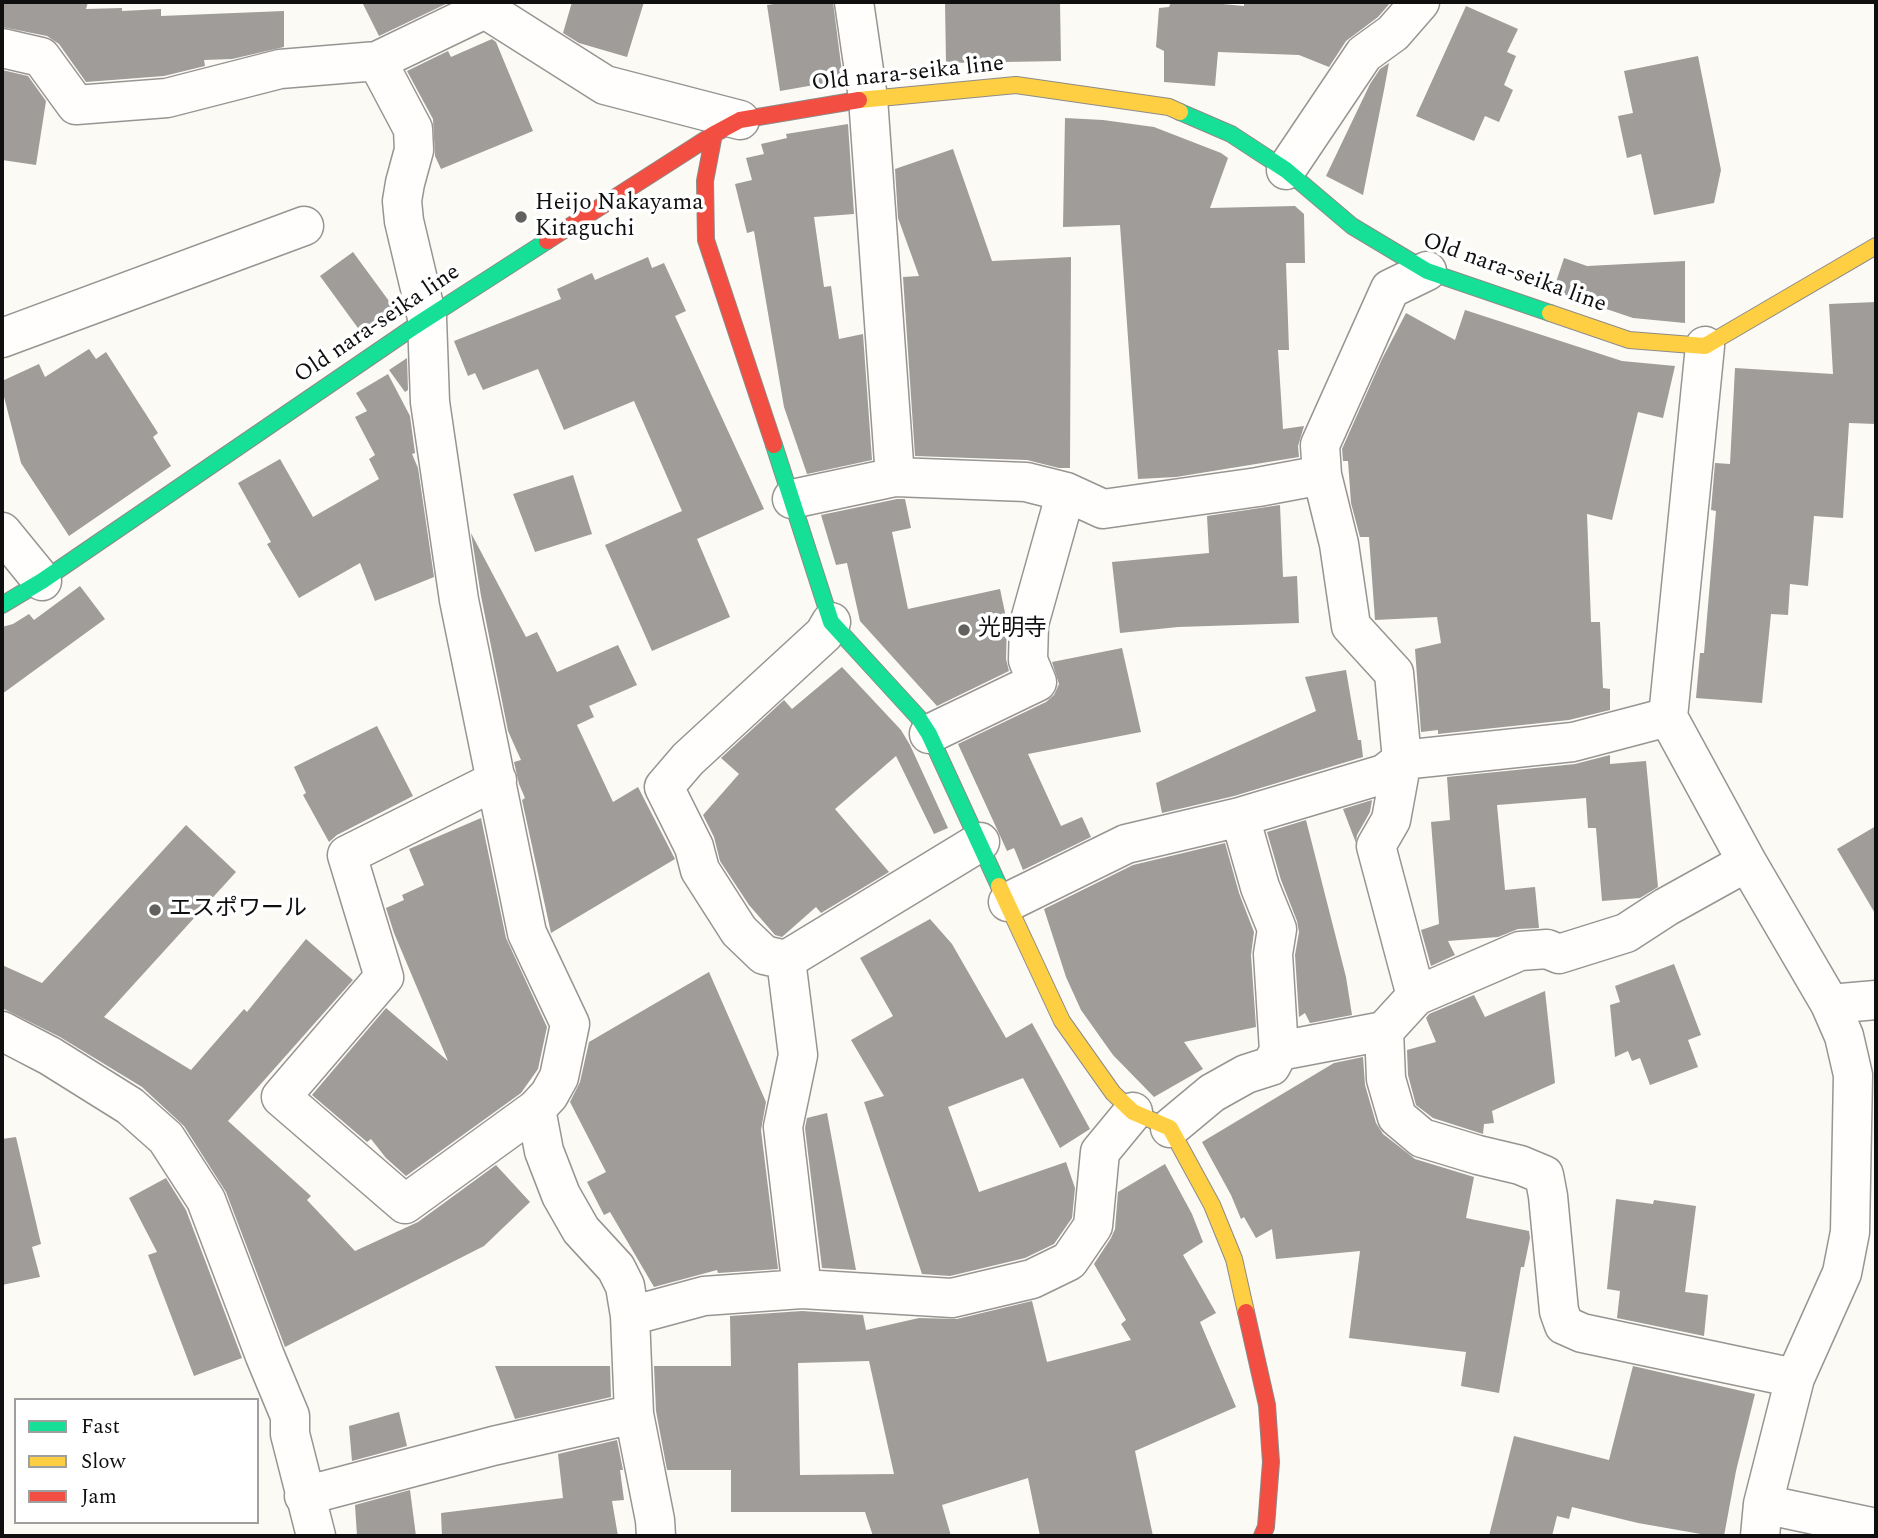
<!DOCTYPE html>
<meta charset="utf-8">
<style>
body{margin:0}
#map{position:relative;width:1878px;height:1538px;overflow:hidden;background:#fcfaf4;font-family:Spectral,serif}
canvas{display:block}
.frame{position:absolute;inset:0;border:4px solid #0f0f0f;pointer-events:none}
.legend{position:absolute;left:14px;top:1398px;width:245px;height:126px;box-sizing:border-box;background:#fff;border:2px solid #9f9f9f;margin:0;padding:9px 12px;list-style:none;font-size:21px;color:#0f0f0f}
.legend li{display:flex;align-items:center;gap:14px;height:35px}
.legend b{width:35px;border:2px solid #9f9f9f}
</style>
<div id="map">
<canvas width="1878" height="1538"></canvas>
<div class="frame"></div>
<ul class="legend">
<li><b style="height:9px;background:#16e098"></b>Fast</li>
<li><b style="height:9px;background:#ffcf43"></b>Slow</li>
<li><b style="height:9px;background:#f24e42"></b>Jam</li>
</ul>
</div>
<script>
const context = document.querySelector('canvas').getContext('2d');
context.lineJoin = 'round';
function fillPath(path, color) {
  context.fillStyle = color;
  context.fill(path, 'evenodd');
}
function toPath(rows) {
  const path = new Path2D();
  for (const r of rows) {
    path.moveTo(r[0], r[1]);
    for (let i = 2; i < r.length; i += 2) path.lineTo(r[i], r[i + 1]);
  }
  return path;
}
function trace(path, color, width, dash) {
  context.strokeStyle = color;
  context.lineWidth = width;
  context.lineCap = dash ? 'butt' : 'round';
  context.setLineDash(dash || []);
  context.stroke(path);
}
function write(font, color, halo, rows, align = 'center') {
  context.font = font + ' Spectral,"Noto Sans JP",serif';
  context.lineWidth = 7;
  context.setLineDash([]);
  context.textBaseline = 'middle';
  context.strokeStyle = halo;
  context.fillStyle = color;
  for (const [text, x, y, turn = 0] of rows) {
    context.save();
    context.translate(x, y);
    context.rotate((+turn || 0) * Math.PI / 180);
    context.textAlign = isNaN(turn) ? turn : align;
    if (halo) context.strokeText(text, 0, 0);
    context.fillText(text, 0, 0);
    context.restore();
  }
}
fillPath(toPath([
 [2,2,88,2,86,9,122,8,122,11,161,9,161,16,284,11,284,47,232,59,204,60,205,66,164,76,86,82,59,44,47,36,2,27],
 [362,2,450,2,379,36],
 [572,2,644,2,627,57,579,43,563,33],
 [788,2,833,2,843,80,780,91,767,5],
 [945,2,1060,2,1061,61,946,63],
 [1171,2,1201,2,1244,6,1244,2,1391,2,1378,17,1346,41,1329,67,1299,55,1218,52,1215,86,1164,82,1164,51,1156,47,1159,8,1169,7],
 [1466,6,1518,29,1507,52,1516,56,1504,85,1513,90,1499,122,1485,116,1474,141,1416,116],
 [492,39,496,42,533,131,441,169,435,156,433,119,407,71,448,51,451,57],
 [1698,56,1721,170,1714,203,1654,215,1641,154,1627,158,1618,116,1633,113,1624,71],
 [1389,63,1384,90,1363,195,1326,176,1370,84,1380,69],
 [2,70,28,76,46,101,36,165,2,160],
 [1065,118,1103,120,1154,127,1221,153,1228,158,1210,208,1295,206,1304,214,1305,263,1286,263,1289,350,1278,350,1283,429,1304,426,1298,446,1299,457,1176,477,1138,479,1120,225,1063,227],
 [848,124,854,214,814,217,824,287,831,286,839,339,863,334,872,460,807,474,784,407,754,231,747,233,735,184,752,180,746,158,764,154,761,144,787,138,786,134],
 [953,149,992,261,1071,257,1070,468,1059,468,1027,460,915,456,903,277,919,276,898,218,895,169],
 [353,252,397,312,363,335,320,276],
 [648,257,652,268,664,263,686,311,675,316,764,509,697,539,730,617,652,651,605,545,682,511,634,401,564,430,538,369,483,390,475,373,468,376,454,341,561,299,557,289,592,273,595,280],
 [1564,258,1587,266,1685,261,1685,323,1633,318,1553,291],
 [1876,302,1876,424,1849,423,1843,518,1814,516,1808,586,1790,584,1788,615,1771,614,1762,703,1696,698,1700,653,1704,653,1716,511,1711,510,1715,463,1730,464,1735,368,1833,374,1829,304],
 [1465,310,1622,361,1675,366,1663,418,1638,412,1612,520,1587,514,1591,622,1600,622,1603,688,1610,689,1610,710,1569,720,1438,734,1438,730,1421,732,1415,649,1441,643,1437,617,1375,620,1369,537,1360,537,1351,503,1348,461,1343,461,1342,449,1382,359,1406,313,1455,340],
 [89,349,96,359,106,352,158,433,153,437,171,466,69,536,21,463,2,389,2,381,39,364,45,377],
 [407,358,408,390,405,392,389,370],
 [388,374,410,416,415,453,412,454,418,468,434,577,375,601,360,563,299,598,267,544,271,542,238,483,280,459,313,517,379,479,369,459,375,455,355,417,367,411,356,393],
 [573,475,592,534,535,552,513,494],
 [897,499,905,499,911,528,892,532,908,609,1000,589,1007,622,1006,659,1009,671,937,706,860,621,847,563,836,565,821,515],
 [1280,505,1283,577,1297,576,1299,623,1178,627,1120,633,1112,562,1209,553,1207,516],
 [471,533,526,637,537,632,557,672,618,645,637,685,589,706,594,717,577,725,613,802,638,787,675,859,551,933,522,800,525,798,519,784,514,762,521,760,508,731,481,596],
 [80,586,105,619,2,694,2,627,13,624,29,614,34,620],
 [1122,648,1141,732,1028,754,1061,826,1082,817,1091,837,1023,870,1014,848,1007,851,958,744,1046,702,1054,695,1059,684,1052,662],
 [842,667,901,730,910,745,948,828,934,834,896,756,835,809,889,872,821,913,816,907,782,937,775,935,749,905,720,861,714,837,703,815,739,774,721,758,784,700,792,709],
 [1346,670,1358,740,1361,740,1363,757,1234,796,1162,813,1156,783,1316,711,1305,677],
 [377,726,413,796,337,835,329,842,303,795,306,793,294,767],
 [1610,755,1610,764,1646,761,1658,887,1640,898,1602,901,1596,828,1588,828,1586,798,1497,805,1505,890,1535,887,1539,928,1518,929,1498,937,1448,941,1455,955,1431,966,1421,930,1439,924,1431,822,1450,820,1447,777,1575,764],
 [1372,800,1370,812,1357,835,1356,843,1343,809],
 [481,818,506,938,547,1027,538,1069,521,1093,406,1176,386,1158,371,1139,367,1142,312,1095,386,1008,448,1061,394,933,386,908,404,900,402,895,424,885,409,849],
 [1306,820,1346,977,1352,1015,1310,1023,1305,1013,1299,1017,1295,955,1299,932,1297,921,1281,880,1267,832],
 [186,825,236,872,104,1017,191,1070,244,1009,247,1012,306,939,353,980,228,1121,311,1196,307,1200,355,1251,418,1222,496,1165,530,1202,484,1246,285,1347,226,1192,184,1126,142,1087,60,1037,2,1008,2,965,42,983],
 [1876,826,1876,915,1837,849],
 [1225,843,1239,893,1254,932,1251,955,1256,1027,1184,1042,1203,1069,1154,1097,1113,1055,1081,1010,1066,977,1044,909,1133,865],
 [930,919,952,944,1006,1038,1032,1023,1090,1129,1060,1148,1023,1078,948,1107,979,1192,1066,1162,1075,1188,1072,1218,1054,1244,1025,1258,950,1276,922,1274,864,1102,884,1096,851,1040,893,1016,860,958],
 [1674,964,1701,1035,1688,1040,1698,1067,1650,1085,1640,1058,1632,1061,1628,1051,1615,1057,1610,1005,1620,1002,1615,986],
 [709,972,766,1102,761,1130,778,1269,718,1273,717,1270,654,1287,610,1212,604,1215,587,1182,606,1172,570,1102,580,1082,589,1042],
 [1545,991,1555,1083,1492,1111,1494,1123,1484,1124,1483,1134,1433,1118,1416,1105,1408,1075,1407,1050,1436,1042,1426,1018,1429,1014,1474,995,1485,1017],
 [1363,1057,1365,1085,1376,1123,1383,1134,1415,1159,1474,1177,1466,1218,1529,1231,1530,1238,1524,1267,1521,1267,1499,1393,1461,1386,1466,1352,1349,1338,1360,1251,1276,1259,1272,1229,1256,1238,1244,1217,1241,1219,1231,1195,1202,1142,1334,1063],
 [827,1113,856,1270,822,1268,805,1128,807,1118],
 [16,1137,41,1244,32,1247,40,1277,2,1285,2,1139],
 [1165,1164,1192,1214,1203,1242,1183,1255,1216,1313,1200,1322,1236,1407,1135,1451,1153,1536,1040,1536,1028,1478,942,1505,951,1536,873,1536,865,1512,731,1512,731,1470,667,1470,656,1411,654,1366,731,1366,730,1316,802,1311,863,1315,866,1330,919,1318,957,1319,1032,1301,1047,1362,1131,1340,1121,1324,1126,1320,1094,1264,1111,1238,1115,1229,1118,1192],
 [869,1361,894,1474,800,1475,798,1363],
 [166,1178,186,1210,242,1358,194,1376,148,1255,157,1252,129,1198],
 [1616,1199,1653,1204,1654,1200,1696,1206,1685,1292,1708,1295,1704,1336,1617,1318,1620,1291,1607,1289],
 [495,1366,610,1366,611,1397,515,1419],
 [1633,1366,1755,1394,1736,1471,1724,1536,1712,1536,1638,1523,1572,1507,1569,1519,1557,1516,1552,1536,1489,1536,1514,1436,1609,1460],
 [399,1412,407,1446,352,1461,349,1426],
 [617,1440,623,1470,620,1470,624,1500,612,1501,618,1536,442,1536,441,1513,563,1498,558,1454],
 [410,1490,416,1536,357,1536,355,1505]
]), '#9f9c99');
const street = toPath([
 [474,2,605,85,740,120],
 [854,2,868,98,895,477],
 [2,48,41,57,76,105,167,98,280,69,377,61,485,9],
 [377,61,413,129,414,150,405,183,402,201,404,221,427,318,430,402,459,600,527,933,570,1024,559,1077,549,1095,536,1109,544,1151,561,1195,581,1230,616,1268,625,1286,630,1316,634,1414,655,1520,656,1536],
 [1286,170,1364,54,1393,33,1420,2],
 [1427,271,1390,289,1320,445,1322,475,1339,544,1351,626,1394,673,1402,760,1391,820,1376,846,1416,996,1384,1031,1386,1079,1397,1117,1422,1138,1478,1155,1520,1165,1544,1175,1548,1196,1559,1311,1564,1325,1582,1333,1795,1378],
 [2,338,304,226],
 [1705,346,1668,717,1747,862,1830,1004,1844,1036,1853,1075,1850,1232,1842,1273,1795,1378,1763,1504,1760,1536],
 [792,499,895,477,1026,482,1066,492,1103,509,1258,487,1322,475],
 [2,532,42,581],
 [929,734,1037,682,1028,660,1029,624,1066,492],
 [497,780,347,855,384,977,281,1097,405,1204,536,1109],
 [1240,817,1260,887,1277,929,1273,954,1279,1051],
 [1008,902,1126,844,1240,817,1384,774,1402,760,1573,742,1668,717],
 [786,960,980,842],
 [1416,996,1520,951,1547,949,1559,954,1626,933,1666,907,1747,862],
 [1830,1004,1876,1000],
 [2,1031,50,1056,130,1106,166,1138,206,1200,265,1356,290,1416,290,1434,316,1536],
 [1170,1128,1212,1093,1246,1074,1271,1066,1279,1051,1384,1031],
 [802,1289,783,1127,798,1055,786,960,764,955,739,931,700,870,694,847,664,787,688,759,824,634,831,622],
 [630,1316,704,1296,802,1289,952,1298,1032,1279,1069,1261,1093,1226,1100,1152,1133,1112],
 [304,1496,493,1446,634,1414],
 [1763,1504,1876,1528]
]);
const fast = toPath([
 [1180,112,1231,134,1286,170,1352,226,1427,271,1550,313],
 [774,445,831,622,918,717,929,734,999,886],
 [2,605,42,581,415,326,547,241]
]);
const slow = toPath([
 [859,100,1016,85,1169,107,1180,112],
 [1550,313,1629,340,1705,346,1876,246],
 [999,886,1062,1021,1113,1093,1133,1112,1170,1128,1212,1205,1234,1259,1246,1312]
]);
const jam = toPath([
 [714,134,705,181,706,240,774,445],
 [547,241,714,134,740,120,859,100],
 [1246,1312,1267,1405,1271,1462,1266,1527,1262,1536]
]);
trace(street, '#969592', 41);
trace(fast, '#8c8b89', 18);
trace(slow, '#8c8b89', 18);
trace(jam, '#8c8b89', 18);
trace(street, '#fffefd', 38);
trace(fast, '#16e098', 16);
trace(slow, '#ffcf43', 16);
trace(jam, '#f24e42', 16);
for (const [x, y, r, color] of [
 [521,217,7,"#62615f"],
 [964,630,7,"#62615f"],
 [155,910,7,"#62615f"]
]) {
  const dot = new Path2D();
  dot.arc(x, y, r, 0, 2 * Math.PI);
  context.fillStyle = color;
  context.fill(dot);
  trace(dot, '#fff', 2.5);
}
write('23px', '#0f0f0f', '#fff', [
 ["Old nara-seika line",908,75,-6],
 ["Old nara-seika line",1514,274,20],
 ["Old nara-seika line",378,325,-34]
]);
write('23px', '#0f0f0f', '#fff', [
 ["Heijo Nakayama",535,204],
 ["Kitaguchi",535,230],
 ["光明寺",978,630],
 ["エスポワール",169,910]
], 'left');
</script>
